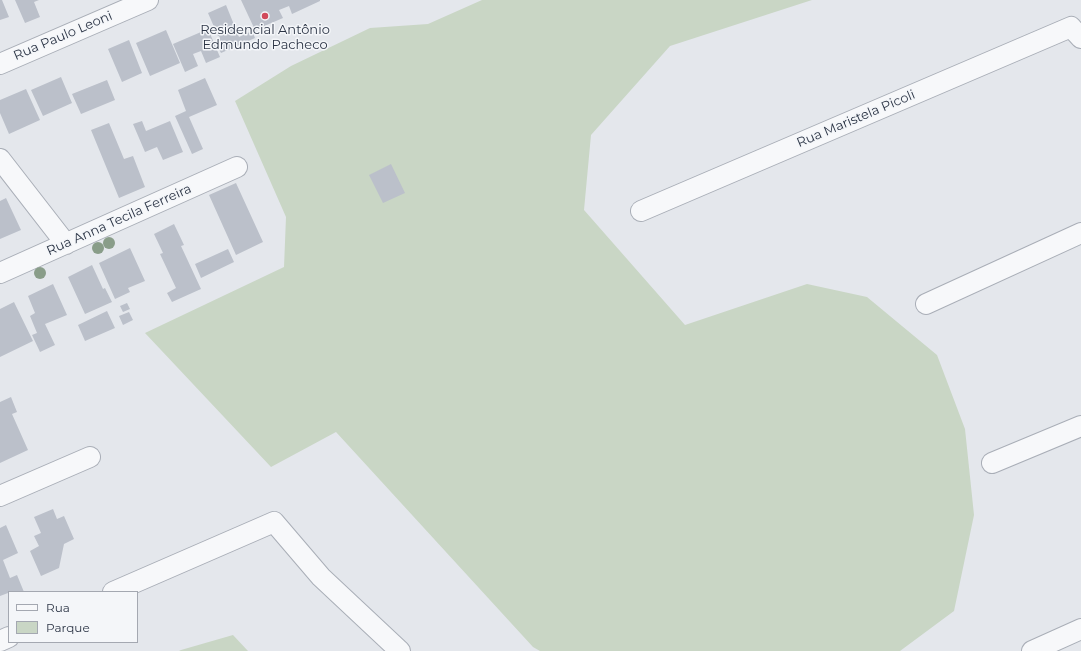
<!DOCTYPE html>
<meta charset="utf-8">
<style>
body{margin:0}
#map{position:relative;width:1081px;height:651px;overflow:hidden;background:#e4e7ec;font-family:Montserrat,sans-serif}
canvas{display:block}
.legend{position:absolute;left:8px;top:591px;width:130px;height:52px;box-sizing:border-box;background:#f4f6f9;border:1px solid #a4a8b1;margin:0;padding:5px 7px;list-style:none;font-size:12px;color:#2b3445}
.legend li{display:flex;align-items:center;gap:8px;height:20px}
.legend b{width:20px;border:1px solid #a4a8b1}
</style>
<div id="map">
<canvas width="1081" height="651"></canvas>
<ul class="legend">
<li><b style="height:5px;background:#f7f8fa"></b>Rua</li>
<li><b style="height:11px;background:#c9d6c5"></b>Parque</li>
</ul>
</div>
<script>
const context = document.querySelector('canvas').getContext('2d');
context.lineJoin = 'round';
function fillPath(path, color) {
  context.fillStyle = color;
  context.fill(path, 'evenodd');
}
function toPath(rows) {
  const path = new Path2D();
  for (const r of rows) {
    path.moveTo(r[0], r[1]);
    for (let i = 2; i < r.length; i += 2) path.lineTo(r[i], r[i + 1]);
  }
  return path;
}
function trace(path, color, width, dash) {
  context.strokeStyle = color;
  context.lineWidth = width;
  context.lineCap = dash ? 'butt' : 'round';
  context.setLineDash(dash || []);
  context.stroke(path);
}
function write(font, color, halo, rows, align = 'center') {
  context.font = font + ' Montserrat,sans-serif';
  context.lineWidth = 3;
  context.setLineDash([]);
  context.textBaseline = 'middle';
  context.strokeStyle = halo;
  context.fillStyle = color;
  for (const [text, x, y, turn = 0] of rows) {
    context.save();
    context.translate(x, y);
    context.rotate((+turn || 0) * Math.PI / 180);
    context.textAlign = isNaN(turn) ? turn : align;
    if (halo) context.strokeText(text, 0, 0);
    context.fillText(text, 0, 0);
    context.restore();
  }
}
fillPath(toPath([
 [482,0,812,0,670,46,591,135,584,210,685,325,807,284,867,297,937,355,965,429,974,515,954,611,900,651,540,651,533,647,336,432,271,467,145,333,284,267,286,217,235,101,291,66,370,28,428,24],
 [233,635,248,651,179,651,181,650]
]), '#c9d6c5');
fillPath(toPath([
 [0,0,2,0,9,17,0,20],
 [15,0,39,0,34,2,40,17,25,23],
 [241,0,320,0,320,1,292,14,289,6,279,10,283,18,255,30],
 [226,5,239,37,252,31,255,38,221,53,215,41,220,38,219,36,218,36,208,13],
 [208,29,220,57,206,63,201,51,193,54,198,66,185,72,173,44],
 [166,30,180,63,150,76,136,43],
 [129,40,142,73,122,82,108,49],
 [61,77,72,103,43,116,31,90],
 [205,78,217,105,189,117,203,149,192,154,175,116,186,111,178,90],
 [107,80,115,100,81,114,72,94],
 [26,89,40,120,9,134,0,113,0,100],
 [142,121,146,131,170,121,183,152,163,160,157,147,145,152,133,124],
 [109,123,124,159,133,156,145,187,119,198,91,130],
 [391,164,405,193,383,203,369,175],
 [236,183,263,242,236,255,209,195],
 [6,198,21,230,0,239,0,201],
 [174,224,184,245,181,246,201,289,172,302,167,293,176,288,160,254,163,253,154,234],
 [130,248,145,281,128,288,130,292,115,299,99,263],
 [228,249,234,262,201,278,195,264],
 [92,265,103,289,105,288,112,302,85,314,68,277],
 [53,284,67,315,45,324,55,345,40,352,32,335,37,333,30,316,35,313,28,296],
 [14,302,33,341,0,357,0,309],
 [127,303,130,309,123,312,120,306],
 [107,311,115,328,85,341,78,325],
 [129,312,133,320,123,325,119,316],
 [11,397,17,412,12,414,28,450,0,463,0,402],
 [53,509,57,519,64,516,74,539,64,544,59,568,41,576,30,551,39,546,34,536,41,533,34,517],
 [6,525,18,553,3,560,10,578,17,575,24,592,9,592,9,595,8,593,0,596,0,528]
]), '#bbc0ca');
const street = toPath([
 [0,64,148,0],
 [0,159,66,244],
 [641,211,1071,27,1081,38],
 [0,273,237,167],
 [926,304,1081,233],
 [992,463,1081,426],
 [0,496,90,457],
 [113,592,274,522,321,577,400,651],
 [0,641,9,637],
 [1032,651,1081,629]
]);
trace(street, '#a9aeb7', 22);
trace(street, '#f7f8fa', 20);
context.fillStyle = '#899d89';
for (const [x, y] of [
 [109,243],
 [98,248],
 [40,273]
]) {
  context.beginPath();
  context.arc(x, y, 6, 0, 2 * Math.PI);
  context.fill();
}
for (const [x, y, r, color] of [
 [265,16,4,"#d1495b"]
]) {
  const dot = new Path2D();
  dot.arc(x, y, r, 0, 2 * Math.PI);
  context.fillStyle = color;
  context.fill(dot);
  trace(dot, '#f4f6f9', 1.5);
}
write('13px', '#2b3445', '#f4f6f9', [
 ["Residencial Antônio",265,30],
 ["Edmundo Pacheco",265,45]
]);
write('13px', '#2b3445', '#f4f6f9', [
 ["Rua Paulo Leoni",63,36,-23],
 ["Rua Maristela Picoli",856,119,-23],
 ["Rua Anna Tecila Ferreira",119,220,-24]
]);
</script>
